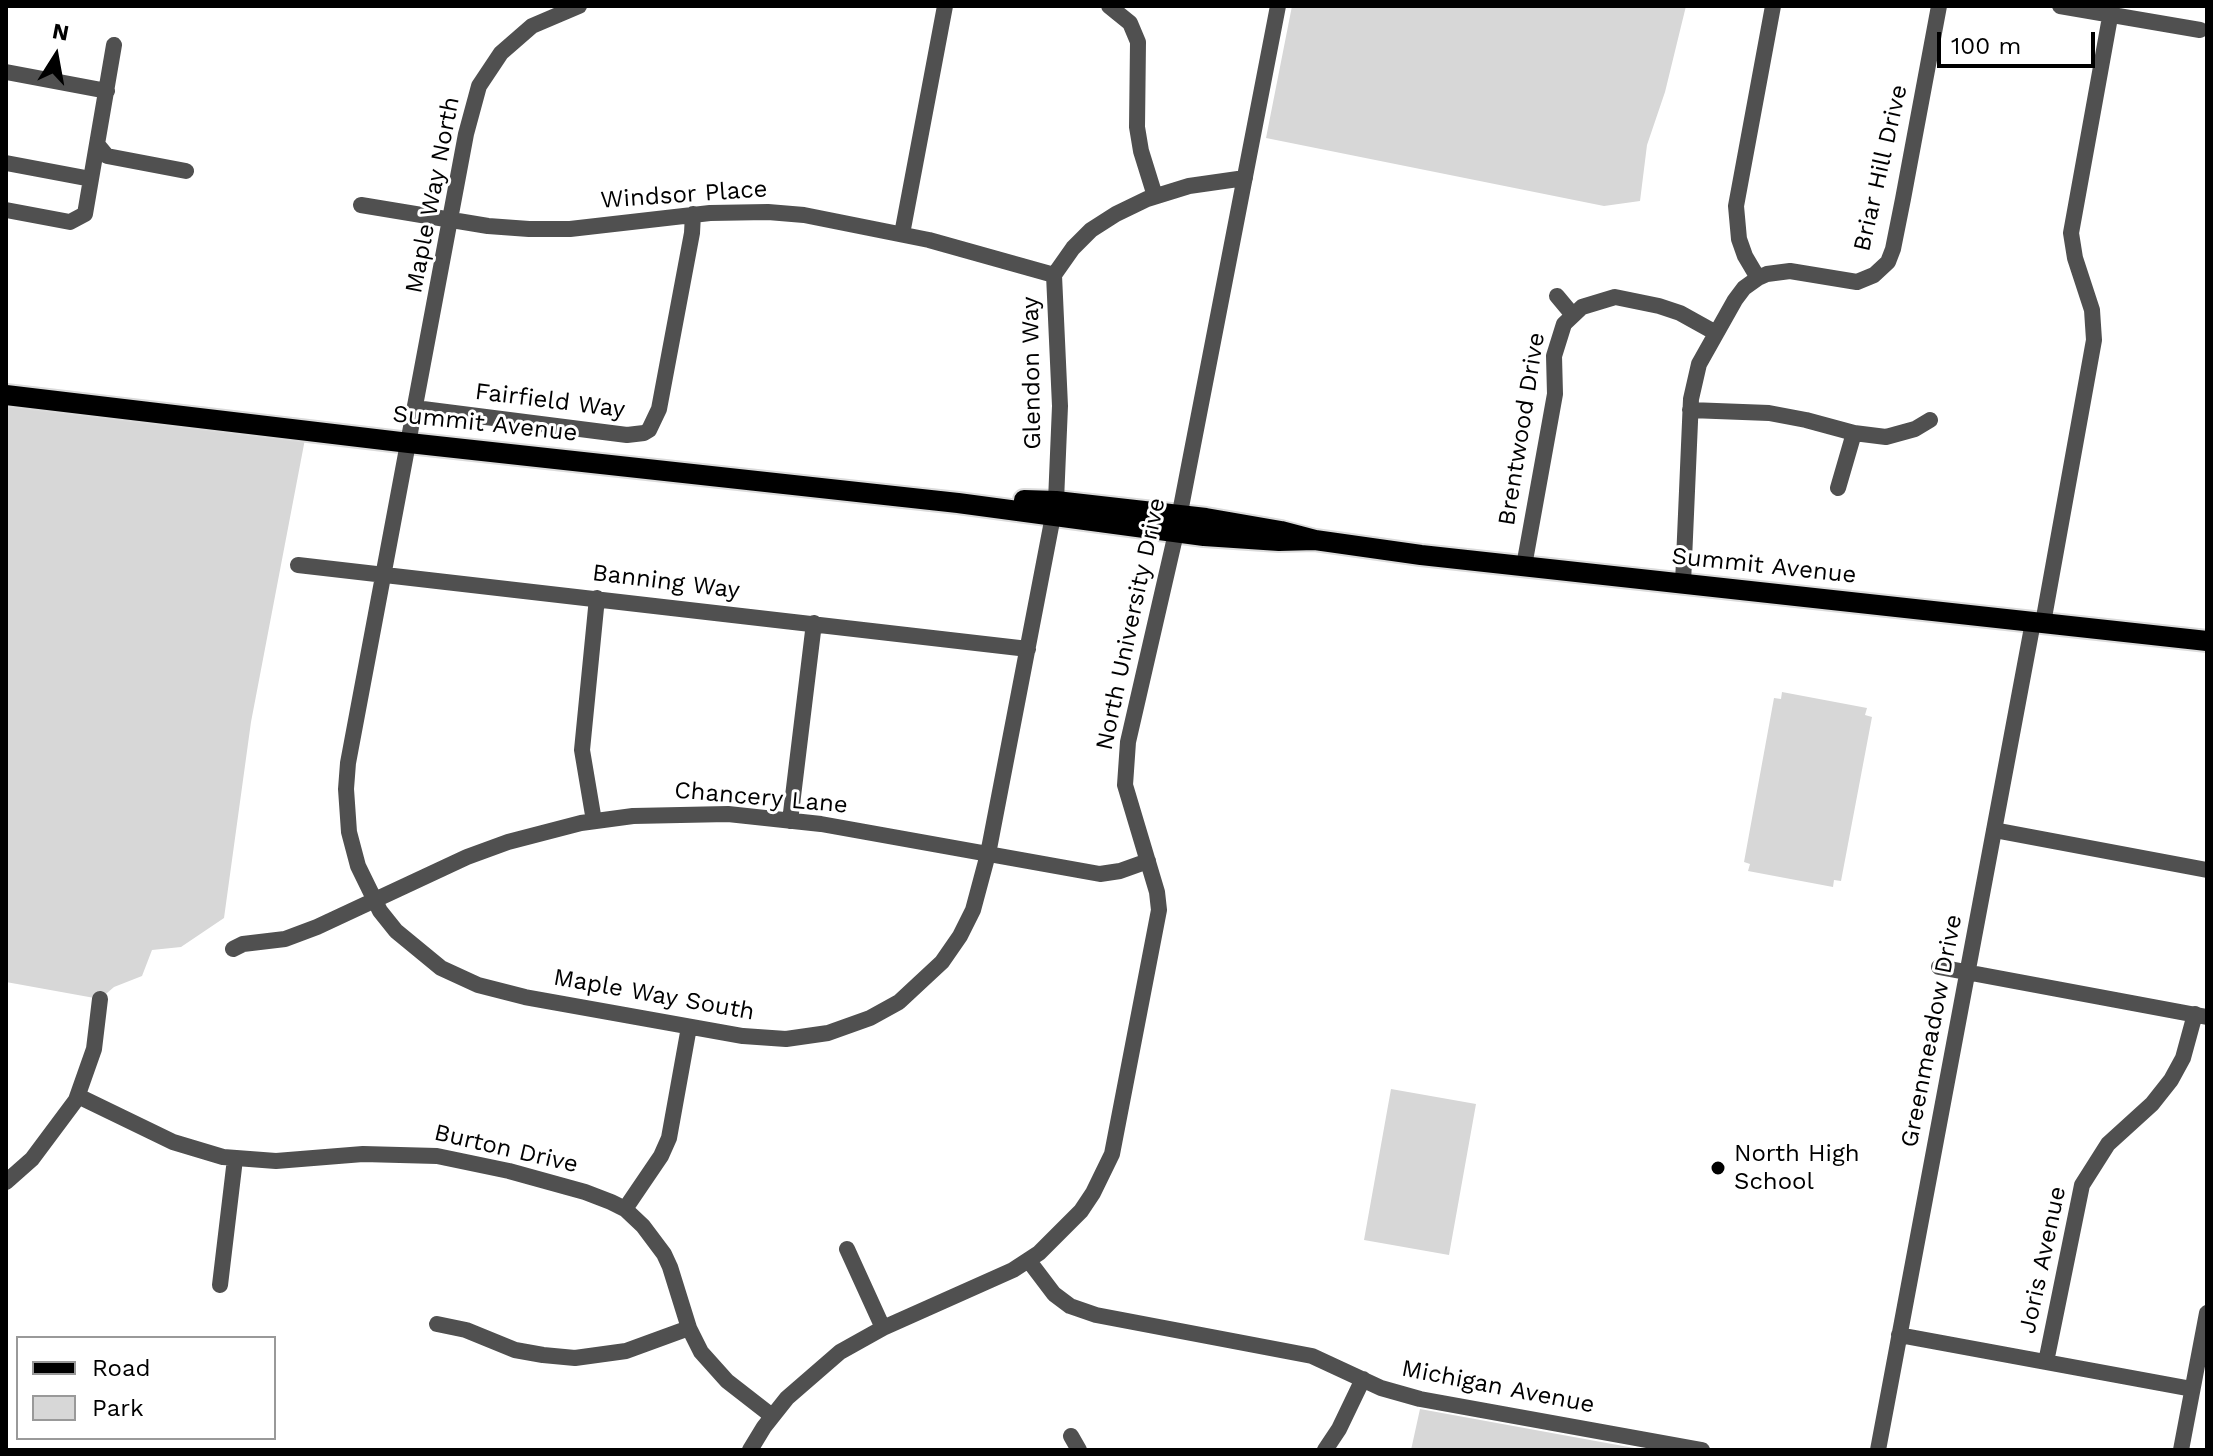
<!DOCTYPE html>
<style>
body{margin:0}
#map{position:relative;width:2213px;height:1456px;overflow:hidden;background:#fff;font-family:"Work Sans",sans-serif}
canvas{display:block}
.frame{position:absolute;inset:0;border:8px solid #000;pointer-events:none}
.legend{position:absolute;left:16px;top:1336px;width:260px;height:104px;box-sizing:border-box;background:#fff;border:2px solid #999;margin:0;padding:10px 14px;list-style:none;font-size:24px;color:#000}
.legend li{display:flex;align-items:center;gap:16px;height:40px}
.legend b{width:40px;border:2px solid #999}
.north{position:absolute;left:16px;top:16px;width:80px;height:80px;-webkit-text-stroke:6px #fff;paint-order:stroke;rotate:11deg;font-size:22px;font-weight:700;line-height:32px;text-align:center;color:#000}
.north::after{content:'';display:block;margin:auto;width:28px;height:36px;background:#000;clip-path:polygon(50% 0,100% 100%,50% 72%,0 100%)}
.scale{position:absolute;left:1937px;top:32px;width:158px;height:36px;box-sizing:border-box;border:4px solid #000;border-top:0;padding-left:10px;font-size:24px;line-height:28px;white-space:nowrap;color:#000;-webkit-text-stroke:6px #fff;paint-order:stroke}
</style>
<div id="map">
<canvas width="2213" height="1456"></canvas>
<div class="frame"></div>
<ul class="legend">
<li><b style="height:10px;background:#000"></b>Road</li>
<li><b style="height:22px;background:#d7d7d7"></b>Park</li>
</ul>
<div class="north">N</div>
<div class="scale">100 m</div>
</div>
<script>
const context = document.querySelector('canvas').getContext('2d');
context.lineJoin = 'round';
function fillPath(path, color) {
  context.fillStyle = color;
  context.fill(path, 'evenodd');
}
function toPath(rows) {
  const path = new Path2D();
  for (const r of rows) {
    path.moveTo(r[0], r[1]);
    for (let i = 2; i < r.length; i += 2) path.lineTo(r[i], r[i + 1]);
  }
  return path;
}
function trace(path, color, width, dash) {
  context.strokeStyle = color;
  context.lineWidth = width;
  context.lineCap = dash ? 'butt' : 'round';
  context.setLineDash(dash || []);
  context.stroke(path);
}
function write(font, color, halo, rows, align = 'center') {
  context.font = font + ' "Work Sans",sans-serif';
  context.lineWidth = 6;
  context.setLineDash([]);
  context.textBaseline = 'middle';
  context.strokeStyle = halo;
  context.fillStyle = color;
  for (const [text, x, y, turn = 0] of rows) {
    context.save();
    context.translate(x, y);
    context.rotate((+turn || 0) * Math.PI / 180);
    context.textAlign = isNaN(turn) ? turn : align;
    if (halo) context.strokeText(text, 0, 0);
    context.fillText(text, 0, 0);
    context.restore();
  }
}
fillPath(toPath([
 [1292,6,1686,6,1665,92,1647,145,1640,201,1604,206,1266,138],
 [6,406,305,439,251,722,224,918,181,947,152,950,142,976,114,987,100,999,6,982],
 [1782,692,1867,708,1865,715,1872,717,1841,881,1834,880,1833,887,1748,871,1750,864,1744,862,1774,698,1781,699],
 [1391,1089,1476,1104,1449,1255,1364,1240],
 [1420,1409,1645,1450,1411,1450]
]), '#d7d7d7');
const major = toPath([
 [6,395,409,443,958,503,1204,536,1279,541,1315,540],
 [1024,500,1056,501,1206,518,1281,531,1315,540,1421,555,2207,641]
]);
trace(major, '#dbdbdb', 24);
trace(toPath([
 [579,6,532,26,501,53,479,86,466,134,348,763,346,789,349,832,358,866,380,911,396,931,441,968,478,985,525,997,743,1036,786,1039,828,1033,870,1018,899,1002,942,962,960,936,973,910,988,854,1053,516],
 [1109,6,1130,23,1138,42,1137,127,1141,151,1155,196],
 [2060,6,2200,30],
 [6,72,107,91],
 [97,144,107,156,186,171],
 [6,163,91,179,85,214,70,222,6,210],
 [91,179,114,45],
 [361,205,488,226,529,229,570,229,710,213,768,212,804,215,929,240,1054,275],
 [902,234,945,6],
 [1758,278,1745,256,1739,239,1736,206,1773,6],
 [1557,296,1572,314],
 [415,408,627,435,644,433,649,430,659,409,692,233,693,214],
 [1690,410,1769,413,1806,420,1854,433,1886,437,1915,429,1930,420],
 [1838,488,1854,433],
 [1056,501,1060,406,1054,275,1073,248,1091,230,1116,214,1147,199,1189,186,1245,178],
 [298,565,1028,649],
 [1524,566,1555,394,1554,356,1564,324,1582,307,1615,297,1659,306,1680,313,1716,333],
 [1683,583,1691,399,1699,364,1735,300,1744,288,1758,278,1767,274,1790,271,1857,282,1874,275,1888,262,1893,249,1903,199,1939,6],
 [2043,623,2094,340,2092,310,2075,258,2071,233,2112,6],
 [594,821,582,750,597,598],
 [790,821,814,623],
 [1994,830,2207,870],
 [233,949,243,944,285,939,317,927,467,857,508,842,581,823,633,816,728,814,821,824,1100,874,1120,871,1148,861],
 [1939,967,2207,1017],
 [78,1096,173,1142,223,1157,276,1161,363,1154,437,1156,509,1171,585,1192,611,1202,625,1209,643,1226,664,1254,670,1267,689,1328,701,1352,727,1381,772,1416],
 [6,1182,32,1159,76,1100,94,1049,100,999],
 [625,1209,661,1156,669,1138,689,1027],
 [847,1249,883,1328],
 [1029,1261,1054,1294,1070,1306,1096,1315,1312,1356,1381,1388,1420,1399,1702,1450],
 [220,1285,235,1159],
 [437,1324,466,1330,515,1350,543,1355,575,1358,626,1351,689,1328],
 [1899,1335,2192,1389],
 [2046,1362,2082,1185,2108,1144,2152,1104,2171,1080,2183,1058,2195,1014],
 [1071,1436,1079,1450],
 [750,1450,764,1427,787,1398,840,1352,883,1328,1013,1270,1039,1253,1081,1211,1093,1193,1112,1154,1159,910,1157,892,1125,785,1128,742,1176,533,1278,6],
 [1325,1450,1339,1429,1363,1379],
 [1878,1450,2033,622],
 [2181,1450,2207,1313]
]), '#505050', 16);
trace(major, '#000', 20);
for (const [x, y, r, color] of [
 [1718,1168,8,"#000"]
]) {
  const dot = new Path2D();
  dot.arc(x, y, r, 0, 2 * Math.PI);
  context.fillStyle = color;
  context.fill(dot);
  trace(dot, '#fff', 3);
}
write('24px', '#000', '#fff', [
 ["Briar Hill Drive",1881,168,-77],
 ["Maple Way North",433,195,-79],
 ["Windsor Place",684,195,-4],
 ["Glendon Way",1032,373,-91],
 ["Fairfield Way",550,401,7],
 ["Summit Avenue",485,424,6],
 ["Brentwood Drive",1522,429,-81],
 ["Summit Avenue",1764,566,6],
 ["Banning Way",666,582,7],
 ["North University Drive",1131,624,-78],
 ["Chancery Lane",761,798,5],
 ["Maple Way South",654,995,10],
 ["Greenmeadow Drive",1932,1031,-79],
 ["Burton Drive",506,1149,13],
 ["Joris Avenue",2043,1260,-78],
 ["Michigan Avenue",1498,1387,11]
]);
write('24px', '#000', '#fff', [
 ["North High",1734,1154],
 ["School",1734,1182]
], 'left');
</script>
